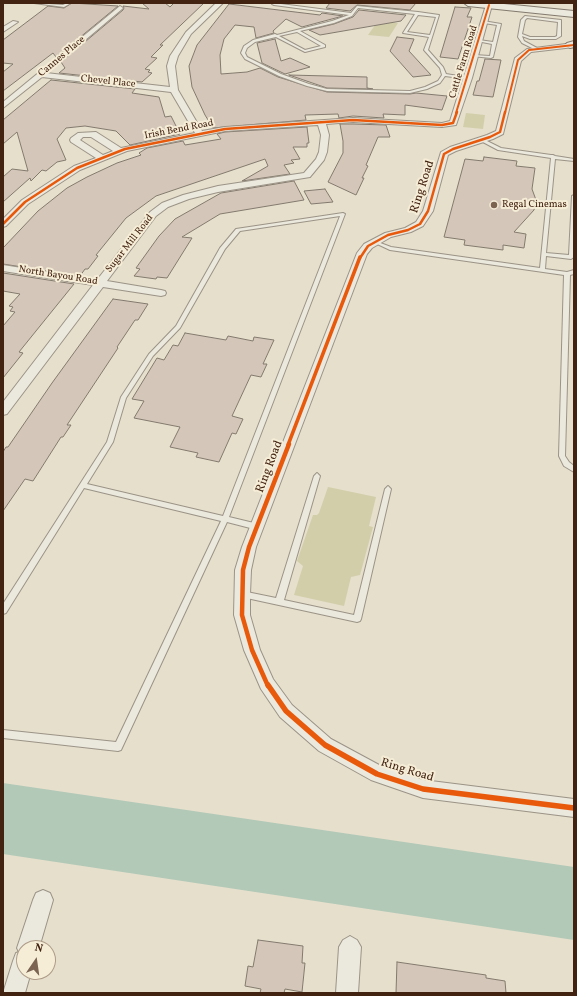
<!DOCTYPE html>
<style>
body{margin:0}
#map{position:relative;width:577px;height:996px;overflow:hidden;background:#e6dfcc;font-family:Vollkorn,serif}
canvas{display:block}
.frame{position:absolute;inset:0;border:4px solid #422211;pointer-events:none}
.north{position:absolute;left:16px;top:940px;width:40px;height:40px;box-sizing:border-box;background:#f6edd7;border:1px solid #ae9c88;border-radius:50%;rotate:13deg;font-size:11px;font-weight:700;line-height:16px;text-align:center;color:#422211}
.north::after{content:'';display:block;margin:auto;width:14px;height:18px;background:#7b6452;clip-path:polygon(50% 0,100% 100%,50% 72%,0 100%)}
</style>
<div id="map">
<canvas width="577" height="996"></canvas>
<div class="frame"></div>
<div class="north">N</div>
</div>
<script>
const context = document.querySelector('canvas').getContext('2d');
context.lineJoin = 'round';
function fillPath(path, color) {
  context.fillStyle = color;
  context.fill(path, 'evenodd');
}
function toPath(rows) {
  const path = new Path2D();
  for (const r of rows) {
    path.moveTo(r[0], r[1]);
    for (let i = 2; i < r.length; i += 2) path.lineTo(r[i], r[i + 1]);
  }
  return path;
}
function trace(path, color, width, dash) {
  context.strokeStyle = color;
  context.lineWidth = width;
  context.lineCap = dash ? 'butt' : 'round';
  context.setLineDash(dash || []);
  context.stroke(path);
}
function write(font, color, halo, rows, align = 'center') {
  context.font = font + ' Vollkorn,serif';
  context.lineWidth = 4;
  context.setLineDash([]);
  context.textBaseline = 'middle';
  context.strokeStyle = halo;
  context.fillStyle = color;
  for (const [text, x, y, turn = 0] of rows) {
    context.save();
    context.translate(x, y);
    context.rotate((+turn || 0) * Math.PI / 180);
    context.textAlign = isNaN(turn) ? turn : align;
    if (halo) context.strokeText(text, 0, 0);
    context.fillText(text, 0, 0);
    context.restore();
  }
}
fillPath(toPath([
 [378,21,398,23,389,37,368,35],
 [466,113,485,115,483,129,463,127],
 [328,487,376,497,369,526,373,527,360,575,351,577,344,606,294,595,303,566,297,561,313,515,317,515,319,513]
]), '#d2ceaa');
fillPath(toPath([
 [3,783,574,867,574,940,3,854]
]), '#b2c9b7');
const building = toPath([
 [72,3,118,6,56,57,53,53,3,91,3,72,13,64,3,63,3,40,48,6,64,8,72,3],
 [142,3,165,3,170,7,174,3,204,3,160,45,163,45,151,57,157,58,145,69,150,70,148,72,152,73,142,82,59,73,65,68,61,62,123,10,124,8,123,6,149,9,142,3],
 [330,3,416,3,410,10,357,5,350,11,326,8,330,3],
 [229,4,320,15,322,13,343,16,302,27,286,19,273,31,274,33,256,38,254,27,235,25,224,39,220,55,221,74,247,72,260,68,278,77,327,92,410,94,416,93,447,96,442,110,405,105,405,115,383,114,384,118,353,116,339,118,338,114,305,115,306,120,213,128,205,115,192,87,189,66,197,45,229,4],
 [455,7,471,8,467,17,472,17,458,59,440,57,455,7],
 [359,10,406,15,401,21,320,35,309,30,334,24,353,17,359,10],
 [397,37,414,39,409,51,431,75,413,77,390,51,397,37],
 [275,39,281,61,290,58,310,67,285,74,262,63,257,43,275,39],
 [485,59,501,60,493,97,473,95,477,81,479,81,485,59],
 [289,75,367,77,367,88,373,89,327,88,289,75],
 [51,80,135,89,132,93,159,97,165,117,171,116,180,134,130,145,116,131,85,126,66,128,57,139,66,160,57,162,46,171,42,170,31,181,30,178,3,202,3,177,12,169,28,171,17,132,3,144,3,120,51,80],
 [340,124,353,124,386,125,390,137,378,137,366,165,368,166,362,178,364,178,356,195,328,182,343,153,343,141,340,124],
 [307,127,309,143,307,143,307,147,293,147,300,159,291,160,294,163,284,165,290,174,242,181,268,166,265,159,156,196,126,218,96,255,98,256,88,269,85,269,80,276,3,264,3,248,38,211,67,188,87,177,117,163,141,155,139,153,147,148,183,141,185,145,221,139,217,134,225,132,307,127],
 [484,157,517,161,516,166,535,168,532,189,536,200,534,210,514,232,526,234,524,248,503,245,503,250,464,245,465,240,444,237,465,159,483,161,484,157],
 [294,181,304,200,220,214,182,237,192,238,167,278,157,277,156,279,134,276,140,269,136,268,159,236,175,219,221,193,294,181],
 [325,189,333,202,311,204,304,191,325,189],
 [3,273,74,284,19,352,23,353,3,378,3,326,15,312,10,311,13,307,9,306,20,294,3,291,3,273],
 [113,299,148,304,138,320,135,320,117,347,118,348,67,425,71,425,63,437,61,437,33,481,25,479,3,511,3,452,6,447,8,447,52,383,113,299],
 [185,333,226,340,228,336,253,341,254,337,274,340,263,364,267,364,261,377,251,375,232,416,243,419,236,434,232,433,219,462,196,457,198,453,170,447,180,427,134,418,144,401,132,399,157,358,164,360,173,345,178,346,185,333],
 [258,940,303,946,302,963,305,963,302,992,285,989,284,993,260,993,261,989,245,986,248,966,253,967,258,940],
 [397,962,486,975,486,978,505,981,506,993,396,993,397,962]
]);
fillPath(building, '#d4c7b9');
trace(building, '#837a6e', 1);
const lane = toPath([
 [34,3,63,5,67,3,71,3,64,7,34,3],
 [273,3,351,13,357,6,418,12,439,15,428,50,443,67,446,74,470,78,468,79,445,76,440,83,427,89,410,93,327,91,307,86,279,76,245,59,241,53,244,46,253,40,275,34,277,35,332,21,349,15,274,5,272,4,273,3],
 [358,8,415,14,403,33,429,37,424,50,440,68,442,75,438,81,425,87,410,91,327,89,309,84,281,74,247,57,245,53,247,48,255,42,276,37,305,52,325,47,325,45,300,31,334,23,352,16,358,8],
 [418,15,436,17,430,35,407,32,418,15],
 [297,32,321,46,305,50,279,36,297,32],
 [525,16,561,20,561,36,556,39,530,39,522,36,524,41,537,48,536,50,522,43,518,37,521,20,525,16],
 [527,18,558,22,557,36,555,37,530,37,522,34,525,20,527,18],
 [483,21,501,24,493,57,491,58,472,56,474,55,490,56,492,44,477,41,479,40,493,42,497,25,484,23,483,21],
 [481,139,483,139,501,148,551,155,553,155,555,156,574,159,574,161,555,159,546,253,569,255,572,196,574,195,574,257,571,259,546,256,545,269,567,272,574,270,574,274,570,275,565,456,569,462,574,466,574,472,564,466,559,456,564,275,390,250,373,242,375,241,391,247,540,268,551,158,498,150,481,141,481,139],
 [343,213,345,214,229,517,258,524,261,525,262,527,261,529,258,530,227,522,121,750,118,751,3,738,3,730,116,742,221,521,84,488,6,613,3,614,3,604,107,442,121,397,149,354,176,326,220,248,236,229,343,213],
 [340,216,223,516,87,484,113,442,126,398,153,356,180,328,225,249,240,231,340,216],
 [317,473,320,476,284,600,354,615,385,489,388,486,391,489,361,619,360,621,357,622,242,597,239,596,238,594,239,592,242,591,276,598,314,476,317,473]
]);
const street = toPath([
 [216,3,223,3,191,34,178,56,175,66,178,90,202,131,225,127,353,118,442,123,450,121,486,5,489,3,492,5,472,78,456,125,442,127,353,122,326,124,329,135,327,152,324,160,310,177,218,192,189,199,168,207,156,216,107,281,161,290,165,291,166,293,165,295,161,296,103,287,7,414,3,415,3,402,93,285,3,271,3,265,97,280,150,212,162,203,183,195,218,186,304,173,316,159,319,152,321,135,318,125,225,131,127,151,80,170,28,204,6,226,3,227,3,219,22,200,74,166,96,158,71,142,70,140,71,138,78,133,96,132,121,148,195,133,171,92,42,77,3,108,3,102,120,6,123,8,122,9,46,73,170,87,167,66,170,56,186,32,216,3],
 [83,137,91,137,113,151,103,155,80,140,83,137],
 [13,21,18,22,3,32,3,27,13,21],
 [574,43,574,47,531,52,521,61,503,134,493,139,456,151,448,155,433,211,423,226,411,232,391,237,372,248,367,254,256,547,251,570,250,594,250,615,260,650,273,679,292,705,331,739,381,766,423,780,574,799,574,817,423,798,371,780,319,751,280,717,261,689,244,650,234,615,235,570,242,547,357,253,364,244,385,233,405,228,416,222,423,211,441,152,450,147,487,135,496,131,515,58,527,49,574,43],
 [43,890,50,893,53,900,39,948,24,948,24,972,31,972,25,993,3,993,13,961,16,953,19,952,17,948,33,900,36,893,43,890],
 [350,936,357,940,361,947,358,993,336,993,339,947,343,940,350,936]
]);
const secondary = toPath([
 [464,3,494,3,574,11,574,17,468,6,464,3],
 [574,41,574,47,570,48,565,45,567,43,574,41]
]);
trace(lane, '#9b9386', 2);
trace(street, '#9b9386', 2);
trace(secondary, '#837a6e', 2);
fillPath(lane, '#ebe8de');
fillPath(street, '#ebe8de');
fillPath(secondary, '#ebe8de');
trace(toPath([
 [456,113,489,5],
 [505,113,518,60,529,50,574,45]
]), '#e8590c', 2);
trace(toPath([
 [3,224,25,202,77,168,125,149,225,129,353,120,442,125,453,123,457,112],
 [360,258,368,246,388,235,408,230,420,224,428,211,444,154,453,149,490,137,500,132,505,112]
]), '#e8590c', 2.5);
trace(toPath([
 [288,445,360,257]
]), '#e8590c', 3.5);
trace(toPath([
 [268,686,252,650,242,615,243,570,249,547,289,444]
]), '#e8590c', 4.5);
trace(toPath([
 [268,685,286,711,325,745,377,774,423,789,574,808]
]), '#e8590c', 5.5);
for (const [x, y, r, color] of [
 [494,205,4,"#7b6452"]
]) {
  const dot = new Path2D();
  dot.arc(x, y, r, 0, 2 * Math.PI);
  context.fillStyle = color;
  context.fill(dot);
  trace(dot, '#f6edd7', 1.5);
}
write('10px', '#422211', '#f6edd7', [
 ["Cannes Place",62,57,-40],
 ["Cattle Farm Road",464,62,-73],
 ["Chevel Place",108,82,6],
 ["Irish Bend Road",179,130,-11],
 ["Sugar Mill Road",130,244,-52],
 ["North Bayou Road",58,276,9]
]);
write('10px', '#422211', '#f6edd7', [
 ["Regal Cinemas",502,205]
], 'left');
write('12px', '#422211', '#f6edd7', [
 ["Ring Road",423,187,-72],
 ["Ring Road",270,467,-69],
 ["Ring Road",407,771,17]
]);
</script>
